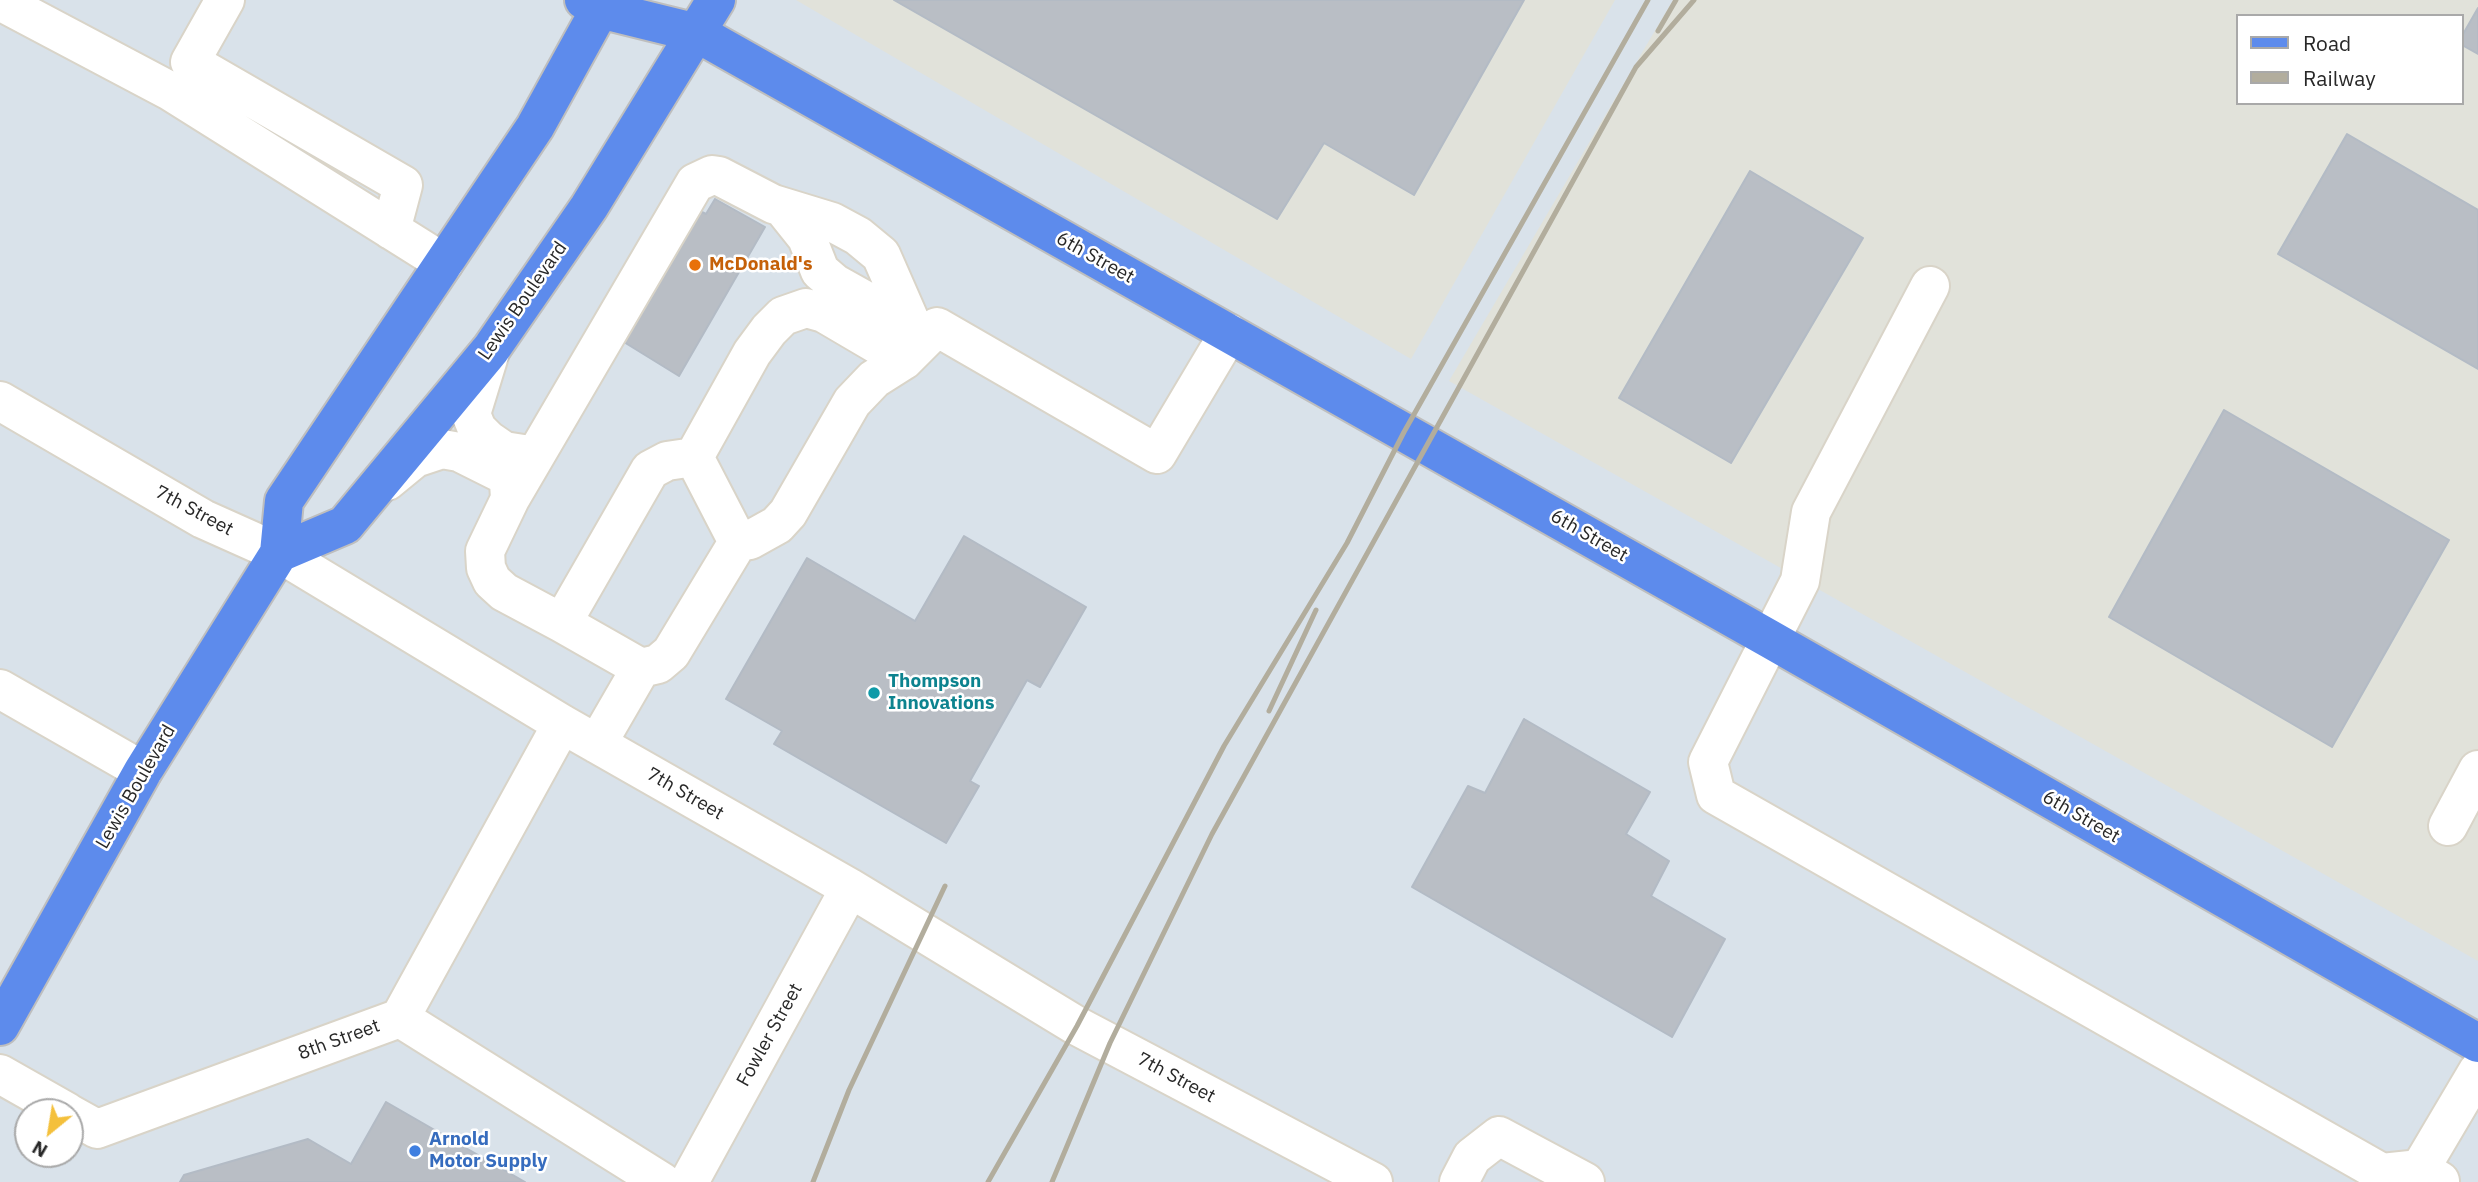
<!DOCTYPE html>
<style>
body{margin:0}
#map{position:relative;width:2478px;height:1182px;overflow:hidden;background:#d9e2ea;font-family:"IBM Plex Sans",sans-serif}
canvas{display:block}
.legend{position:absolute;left:2236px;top:14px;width:228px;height:91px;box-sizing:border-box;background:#fff;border:2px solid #a9a9a9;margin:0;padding:9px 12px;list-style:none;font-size:21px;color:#282828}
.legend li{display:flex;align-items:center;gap:14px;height:35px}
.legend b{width:35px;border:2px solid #a9a9a9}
.north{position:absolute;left:14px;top:1098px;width:70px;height:70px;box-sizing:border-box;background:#fff;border:2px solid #a9a9a9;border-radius:50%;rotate:210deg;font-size:19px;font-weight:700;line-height:28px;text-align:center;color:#282828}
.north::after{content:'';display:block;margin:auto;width:24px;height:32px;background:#f4c03c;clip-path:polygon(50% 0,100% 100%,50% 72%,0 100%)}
</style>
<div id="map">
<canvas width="2478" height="1182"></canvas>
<ul class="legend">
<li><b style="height:9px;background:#5d8bec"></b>Road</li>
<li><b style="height:9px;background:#b2ad9d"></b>Railway</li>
</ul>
<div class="north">N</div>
</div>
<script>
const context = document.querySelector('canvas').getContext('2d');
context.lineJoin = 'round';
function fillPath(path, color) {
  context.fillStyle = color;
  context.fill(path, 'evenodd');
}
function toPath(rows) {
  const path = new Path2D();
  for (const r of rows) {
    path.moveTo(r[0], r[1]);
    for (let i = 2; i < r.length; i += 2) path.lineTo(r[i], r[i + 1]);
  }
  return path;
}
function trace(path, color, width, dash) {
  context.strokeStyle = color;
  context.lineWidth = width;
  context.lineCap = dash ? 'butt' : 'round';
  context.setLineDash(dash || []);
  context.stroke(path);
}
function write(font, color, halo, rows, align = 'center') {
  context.font = font + ' "IBM Plex Sans",sans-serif';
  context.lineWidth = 5;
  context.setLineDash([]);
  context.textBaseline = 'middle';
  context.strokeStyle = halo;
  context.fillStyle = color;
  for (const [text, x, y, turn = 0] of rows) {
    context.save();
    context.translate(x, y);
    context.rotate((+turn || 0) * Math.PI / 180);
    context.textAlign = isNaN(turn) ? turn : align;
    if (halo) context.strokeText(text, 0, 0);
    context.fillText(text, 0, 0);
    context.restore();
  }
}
fillPath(toPath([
 [796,0,1615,0,1411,359],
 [1673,0,2478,0,2478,961,1449,381],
 [2238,16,2462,16,2462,103,2238,103]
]), '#e1e2da');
const building = toPath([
 [894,0,1524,0,1414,195,1324,143,1277,219,894,0],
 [2478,8,2478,54,2462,45,2462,36,2478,8],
 [2347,134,2478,210,2478,369,2278,254,2347,134],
 [1750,171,1863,238,1731,463,1619,398,1750,171],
 [715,199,765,227,679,376,619,339,688,205,706,214,715,199],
 [2224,410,2449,540,2332,747,2109,617,2224,410],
 [964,536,1086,607,1040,687,1027,680,970,781,979,786,946,843,774,744,782,731,726,699,807,558,915,621,964,536],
 [1524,719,1650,792,1626,834,1669,861,1651,896,1725,939,1672,1037,1412,887,1468,786,1485,793,1524,719],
 [386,1102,525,1182,180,1182,184,1175,308,1139,351,1164,386,1102]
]);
fillPath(building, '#b9bec5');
trace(building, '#b3bbc5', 2);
const minor = toPath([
 [225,0,190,62,403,185,391,230],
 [0,1,170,91,444,263],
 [783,208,807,238,820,271,834,283,886,312,913,338],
 [1930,286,1811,512,1800,581,1708,762,1716,795,2382,1173,2420,1169],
 [491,349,471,414,477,429,488,440,504,451,523,454],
 [0,401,203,519,279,553,562,724,850,888,1077,1026,1373,1182],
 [387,481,415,458,442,449,459,452,503,474,509,482,510,499],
 [738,542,694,457,752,353,769,330,783,316,806,308,824,313,904,360],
 [562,623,504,592,492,581,486,568,485,551,510,499,695,183,712,175,719,176,773,204,832,222,858,236,881,255,920,344],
 [641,668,562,623,650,470,667,461,694,457],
 [0,689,143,771],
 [597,744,641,668,658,664,671,653,738,542,750,540,777,525,788,513,852,402,874,379,904,360,937,327,1157,454,1229,333],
 [2448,826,2478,770],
 [400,1018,562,724],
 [0,1074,67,1112],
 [70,1114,97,1129,400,1018,662,1182],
 [2440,1181,2420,1169,2478,1071],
 [689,1182,850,888],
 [1459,1182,1472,1157,1499,1136,1585,1182]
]);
const major = toPath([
 [584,0,600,9,697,33,1768,638,2478,1043],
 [279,553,345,525,491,349,589,207,716,0],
 [0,1026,143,771,279,553,284,501,535,127,605,0]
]);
trace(minor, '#d9d4c8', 42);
trace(major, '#bebebe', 42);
trace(minor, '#fff', 38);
trace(major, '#5d8bec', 38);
trace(toPath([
 [1658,31,1676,0],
 [1269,711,1316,610],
 [813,1182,849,1090,945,886],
 [988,1182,1077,1026,1224,746,1347,543,1404,432,1648,0],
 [1052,1182,1110,1043,1212,834,1636,67,1694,0]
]), '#b2ad9d', 5);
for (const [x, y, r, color] of [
 [695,265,7,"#e8710a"],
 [874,693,7,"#0f9aa8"],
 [415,1151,7,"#3f7fe0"]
]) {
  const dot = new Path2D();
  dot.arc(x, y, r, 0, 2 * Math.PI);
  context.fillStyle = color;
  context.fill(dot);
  trace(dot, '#fff', 2.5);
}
write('19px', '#282828', '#fff', [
 ["6th Street",1095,258,29],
 ["Lewis Boulevard",523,301,-55],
 ["7th Street",194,511,28],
 ["6th Street",1589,536,30],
 ["Lewis Boulevard",136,787,-60],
 ["7th Street",685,794,30],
 ["6th Street",2081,817,30],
 ["Fowler Street",770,1035,-61],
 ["8th Street",339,1040,-20],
 ["7th Street",1176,1078,28]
]);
write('bold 19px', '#c56008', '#fff', [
 ["McDonald's",709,265]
], 'left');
write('bold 19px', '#0d838f', '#fff', [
 ["Thompson",888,682],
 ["Innovations",888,704]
], 'left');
write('bold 19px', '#366cbe', '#fff', [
 ["Arnold",429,1140],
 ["Motor Supply",429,1162]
], 'left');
</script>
